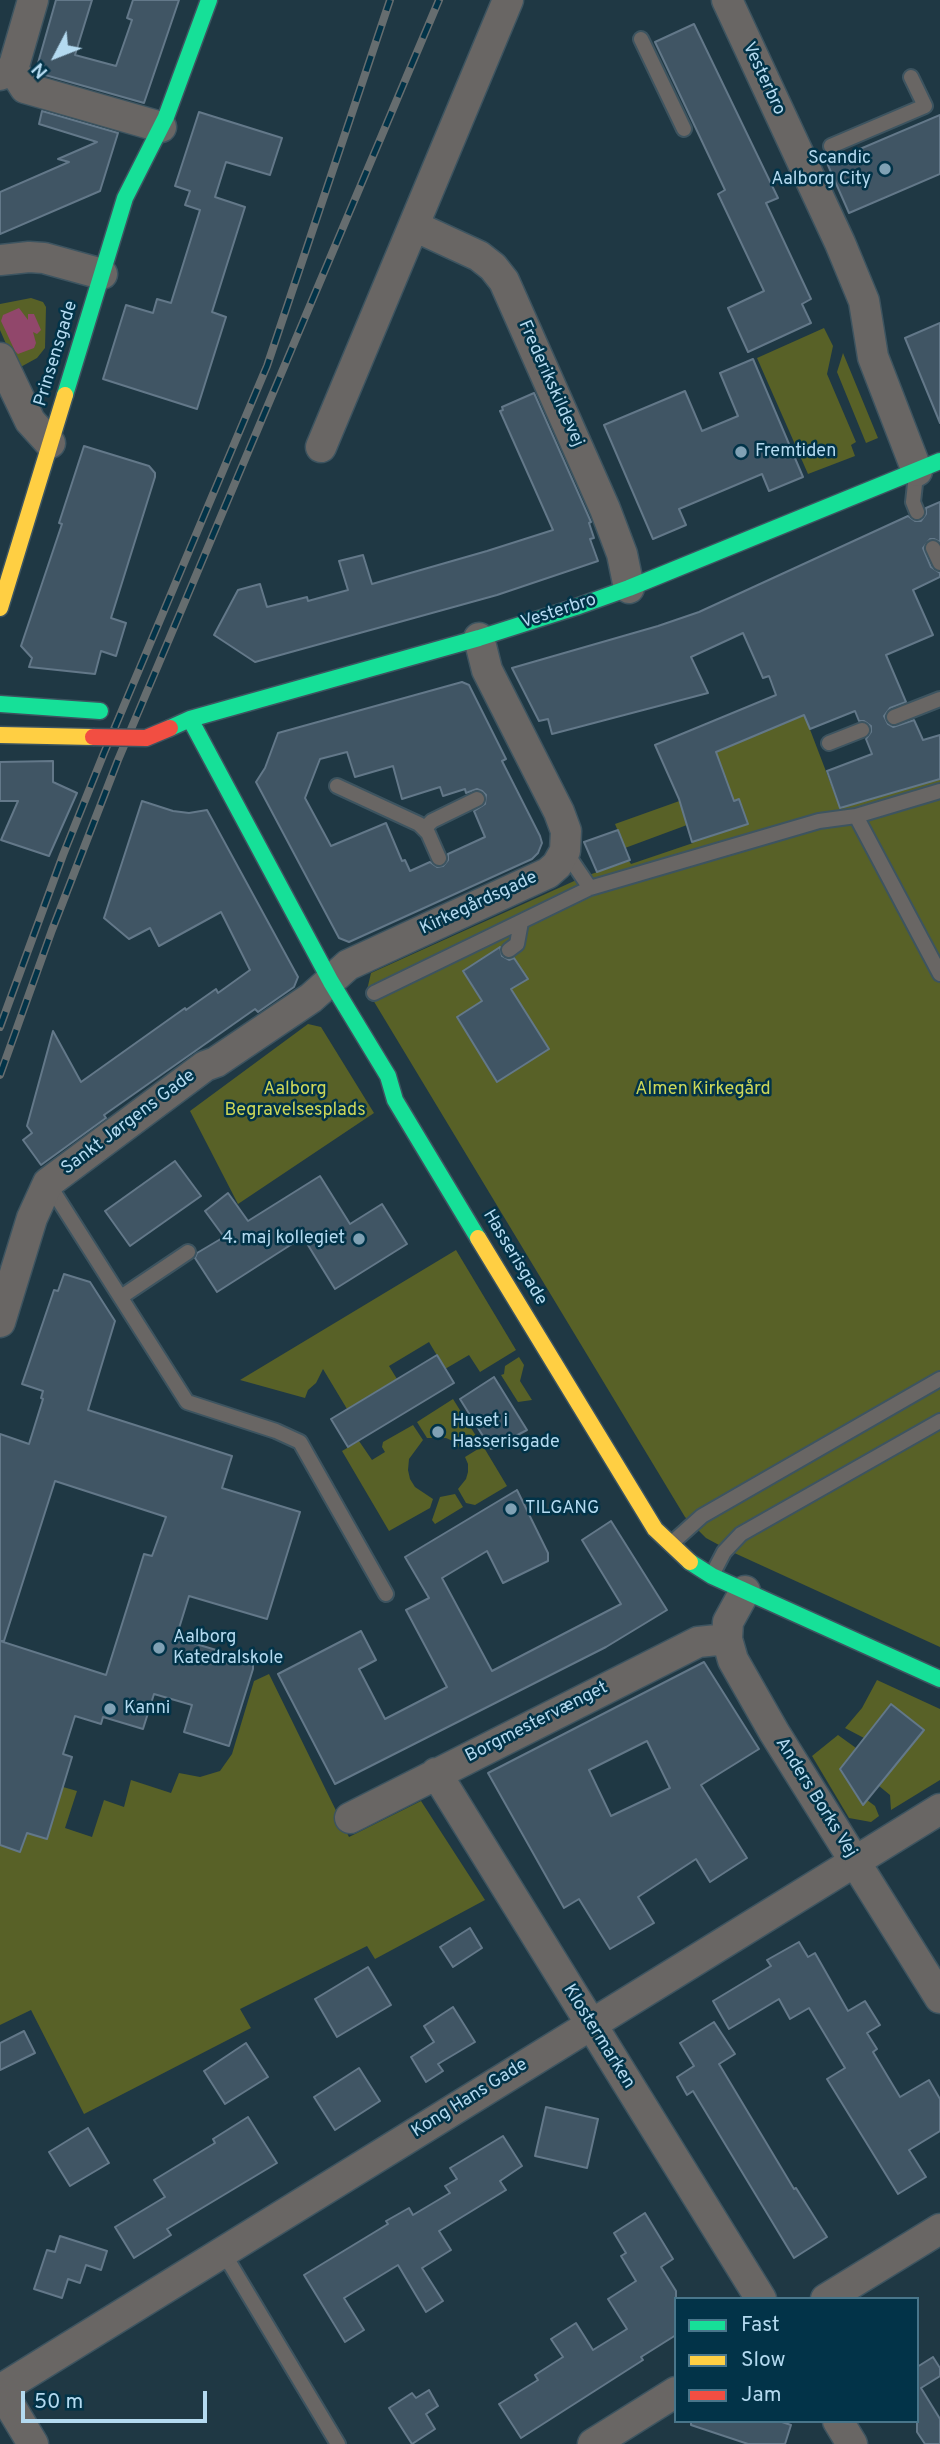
<!DOCTYPE html>
<meta charset="utf-8">
<style>
body{margin:0}
#map{position:relative;width:940px;height:2444px;overflow:hidden;background:#1f3844;font-family:Overpass,sans-serif}
canvas{display:block}
.legend{position:absolute;left:674px;top:2297px;width:245px;height:126px;box-sizing:border-box;background:#023348;border:2px solid #49768b;margin:0;padding:9px 12px;list-style:none;font-size:21px;color:#b4daf0}
.legend li{display:flex;align-items:center;gap:14px;height:35px}
.legend b{width:35px;border:2px solid #49768b}
.north{position:absolute;left:21px;top:21px;width:70px;height:70px;-webkit-text-stroke:5px #023348;paint-order:stroke;rotate:228deg;font-size:19px;font-weight:700;line-height:28px;text-align:center;color:#b4daf0}
.north::after{content:'';display:block;margin:auto;width:24px;height:32px;background:#b4daf0;clip-path:polygon(50% 0,100% 100%,50% 72%,0 100%)}
.scale{position:absolute;left:21px;top:2391px;width:186px;height:32px;box-sizing:border-box;border:4px solid #b4daf0;border-top:0;padding-left:9px;font-size:21px;line-height:24px;white-space:nowrap;color:#b4daf0;-webkit-text-stroke:5px #023348;paint-order:stroke}
</style>
<div id="map">
<canvas width="940" height="2444"></canvas>
<ul class="legend">
<li><b style="height:9px;background:#16e098"></b>Fast</li>
<li><b style="height:9px;background:#ffcf43"></b>Slow</li>
<li><b style="height:9px;background:#f24e42"></b>Jam</li>
</ul>
<div class="north">N</div>
<div class="scale">50 m</div>
</div>
<script>
const context = document.querySelector('canvas').getContext('2d');
context.lineJoin = 'round';
function fillPath(path, color) {
  context.fillStyle = color;
  context.fill(path, 'evenodd');
}
function toPath(rows) {
  const path = new Path2D();
  for (const r of rows) {
    path.moveTo(r[0], r[1]);
    for (let i = 2; i < r.length; i += 2) path.lineTo(r[i], r[i + 1]);
  }
  return path;
}
function trace(path, color, width, dash) {
  context.strokeStyle = color;
  context.lineWidth = width;
  context.lineCap = dash ? 'butt' : 'round';
  context.setLineDash(dash || []);
  context.stroke(path);
}
function write(font, color, halo, rows, align = 'center') {
  context.font = font + ' Overpass,sans-serif';
  context.lineWidth = 5;
  context.setLineDash([]);
  context.textBaseline = 'middle';
  context.strokeStyle = halo;
  context.fillStyle = color;
  for (const [text, x, y, turn = 0] of rows) {
    context.save();
    context.translate(x, y);
    context.rotate((+turn || 0) * Math.PI / 180);
    context.textAlign = isNaN(turn) ? turn : align;
    if (halo) context.strokeText(text, 0, 0);
    context.fillText(text, 0, 0);
    context.restore();
  }
}
fillPath(toPath([
 [31,298,43,302,46,307,45,348,37,358,17,369,0,330,0,304],
 [824,328,833,346,827,374,856,442,851,445,855,456,808,474,757,358],
 [843,353,878,438,866,443,837,372],
 [801,706,840,808,940,779,940,1647,730,1551,706,1538,685,1517,367,990,371,973,583,877,629,861,631,864,693,843,692,839,725,828,727,831,747,824,739,799,685,817,687,825,625,848,615,824,727,784,713,753],
 [308,1024,321,1027,374,1113,238,1204,190,1111],
 [456,1250,516,1350,480,1372,469,1355,445,1369,429,1342,389,1366,397,1379,347,1409,323,1369,316,1383,308,1390,305,1398,240,1380],
 [519,1357,524,1365,520,1381,532,1400,518,1402,501,1375,504,1374,505,1366],
 [453,1399,476,1436,474,1440,460,1449,455,1442,446,1438,427,1438,417,1422],
 [413,1425,423,1440,409,1459,408,1470,410,1479,415,1487,433,1499,430,1508,389,1531,342,1451,359,1441,372,1460,385,1452,382,1447,383,1442],
 [483,1446,507,1486,475,1505,466,1503,458,1489,466,1479,468,1472,468,1464,465,1457],
 [455,1494,463,1507,435,1524,432,1520,440,1497],
 [269,1674,349,1837,421,1801,485,1900,375,1959,367,1946,240,2009,251,2028,84,2114,31,2010,0,2025,0,1845,20,1852,27,1833,47,1839,63,1787,77,1791,65,1828,92,1837,104,1800,124,1807,131,1780,171,1793,179,1773,200,1777,220,1771,232,1754,254,1681],
 [877,1680,940,1709,940,1780,891,1810,890,1795,879,1786,924,1730,891,1704,864,1738,845,1728,862,1708],
 [838,1735,856,1748,840,1769,862,1804,867,1800,875,1806,879,1816,871,1822,849,1818,812,1756]
]), '#586127');
fillPath(toPath([
 [19,308,28,320,28,314,34,314,41,330,37,334,33,332,36,343,34,348,18,354,15,351,1,321,3,315]
]), '#91476b');
const building = toPath([
 [56,0,92,0,75,55,116,66,132,20,127,18,133,0,179,0,144,103,38,73,36,70,56,0],
 [694,24,778,198,766,203,811,299,802,304,811,323,748,352,728,308,764,291,718,194,725,190,655,42,694,24],
 [42,111,118,133,100,191,0,234,0,192,69,162,58,159,97,142,39,124,42,111],
 [199,112,282,138,270,175,226,162,215,197,245,207,212,312,226,317,197,409,103,379,126,305,153,313,157,299,171,303,200,210,185,205,190,191,175,186,199,112],
 [940,115,940,174,849,213,827,163,940,115],
 [940,323,940,423,905,338,940,323],
 [753,359,803,477,769,491,762,474,679,509,686,525,653,539,604,425,685,391,702,431,738,416,720,373,753,359],
 [534,393,591,522,589,523,594,538,590,539,598,561,497,595,255,662,214,635,238,590,260,584,267,607,307,597,308,601,348,590,339,561,363,555,372,584,487,551,553,530,500,411,503,410,502,407,534,393],
 [84,446,149,466,155,473,155,477,111,618,126,623,116,656,101,651,95,674,29,667,32,658,21,646,62,524,59,523,84,446],
 [940,502,940,542,934,539,930,539,923,548,931,567,940,573,940,577,913,590,933,635,886,655,906,702,890,708,884,716,888,724,893,727,914,720,923,740,940,735,940,779,840,808,827,771,872,754,866,739,871,732,871,726,864,721,859,721,855,711,810,729,804,715,716,752,734,801,739,799,748,824,692,842,679,799,655,745,776,695,769,676,763,678,743,633,691,657,708,693,552,734,548,719,539,721,512,668,658,626,699,612,908,516,915,521,921,521,926,514,926,508,940,502],
 [462,682,469,685,506,759,502,761,540,836,542,843,538,853,532,859,349,942,339,938,256,782,265,768,278,733,462,682],
 [347,752,355,777,393,766,402,799,440,787,443,796,465,789,466,793,477,789,482,791,486,795,485,804,474,811,485,837,448,854,448,860,443,866,437,867,430,862,410,871,405,860,402,861,386,823,331,846,305,798,320,759,347,752],
 [53,761,53,782,77,793,49,856,1,840,18,801,0,801,0,762,53,761],
 [142,801,173,811,189,813,207,810,298,977,294,987,258,1012,255,1009,104,1115,106,1118,41,1165,23,1140,32,1133,27,1126,53,1031,81,1082,185,1008,186,1010,216,989,218,993,250,970,221,912,159,946,150,928,129,939,104,918,142,801],
 [618,830,630,860,597,872,584,842,618,830],
 [500,947,502,956,509,960,514,958,528,979,511,989,549,1049,497,1082,457,1017,482,1001,463,971,500,947],
 [175,1161,201,1196,130,1246,105,1211,175,1161],
 [320,1176,350,1224,382,1204,407,1244,335,1289,303,1237,217,1292,195,1258,197,1253,224,1237,205,1211,228,1193,248,1221,320,1176],
 [64,1274,90,1282,115,1321,88,1410,232,1456,222,1488,300,1512,267,1619,189,1596,176,1638,253,1661,253,1669,229,1746,184,1732,192,1705,154,1694,143,1729,103,1717,101,1724,75,1716,63,1754,72,1757,47,1839,27,1833,20,1852,0,1845,0,1641,106,1675,144,1554,152,1556,166,1517,55,1481,4,1641,0,1641,0,1434,29,1444,43,1399,41,1398,43,1391,22,1384,54,1290,58,1291,64,1274],
 [437,1355,454,1383,348,1447,331,1419,437,1355],
 [494,1377,527,1430,491,1449,460,1399,494,1377],
 [517,1490,548,1553,548,1561,503,1583,487,1551,442,1578,492,1671,621,1604,582,1540,611,1521,667,1610,606,1647,335,1784,278,1674,361,1631,376,1660,359,1669,385,1719,447,1687,406,1610,429,1598,405,1557,517,1490],
 [704,1662,759,1749,701,1785,747,1858,710,1882,696,1859,638,1897,654,1923,610,1949,579,1899,564,1908,488,1773,704,1662],
 [647,1741,670,1788,611,1816,589,1770,647,1741],
 [891,1704,924,1730,863,1805,840,1769,891,1704],
 [470,1928,482,1948,453,1967,440,1947,470,1928],
 [799,1942,808,1957,815,1953,848,2011,865,2001,880,2025,867,2033,877,2049,873,2052,900,2097,929,2080,940,2099,940,2131,909,2150,926,2177,898,2194,827,2079,845,2068,809,2008,790,2019,779,1999,729,2029,713,2001,771,1966,767,1960,799,1942],
 [368,1967,391,2005,337,2037,315,1999,368,1967],
 [453,2007,475,2042,438,2064,443,2071,426,2082,411,2057,434,2042,424,2026,453,2007],
 [714,2022,735,2054,719,2064,794,2189,796,2188,827,2237,794,2258,693,2091,687,2095,677,2077,694,2066,680,2043,714,2022],
 [24,2031,35,2053,0,2070,0,2043,24,2031],
 [246,2043,268,2077,225,2104,204,2071,246,2043],
 [359,2068,380,2101,335,2130,314,2097,359,2068],
 [546,2107,598,2119,587,2168,535,2156,546,2107],
 [248,2117,277,2163,167,2229,171,2235,134,2258,115,2227,165,2197,154,2180,215,2143,213,2139,248,2117],
 [88,2128,109,2163,70,2186,49,2152,88,2128],
 [503,2136,522,2166,500,2181,506,2190,439,2231,451,2250,422,2268,443,2301,426,2312,398,2265,344,2298,364,2330,345,2342,304,2275,388,2224,386,2221,409,2208,413,2215,450,2193,445,2186,457,2179,450,2168,503,2136],
 [645,2213,673,2259,661,2267,676,2291,676,2335,641,2357,643,2360,521,2438,499,2404,538,2380,535,2375,563,2357,551,2339,576,2323,593,2350,627,2329,608,2299,636,2281,621,2256,626,2253,614,2233,645,2213],
 [60,2236,107,2251,101,2270,86,2265,80,2283,68,2279,62,2298,34,2289,47,2250,55,2252,60,2236],
 [933,2357,940,2368,940,2376,921,2388,940,2419,940,2444,925,2444,917,2432,917,2367,933,2357],
 [429,2390,438,2406,426,2414,435,2429,412,2444,389,2408,412,2393,416,2398,429,2390],
 [691,2421,779,2421,791,2425,785,2444,748,2444,691,2425,691,2421]
]);
fillPath(building, '#405564');
trace(building, '#637889', 2);
const lane = toPath([
 [641,39,684,129],
 [831,146,925,106,911,77],
 [916,475,913,502,917,512],
 [933,548,940,563],
 [894,717,940,699],
 [829,743,862,730],
 [337,786,419,824,428,833,439,858],
 [856,816,940,974],
 [424,829,432,821,477,799],
 [565,851,590,888],
 [509,950,517,944,521,922],
 [374,993,590,888,819,821,856,816,940,791],
 [48,1183,187,1402,276,1431,300,1442,386,1594],
 [121,1297,188,1252],
 [673,1542,702,1516,940,1379],
 [712,1575,724,1552,741,1534,940,1421],
 [223,2252,338,2444]
]);
const street = toPath([
 [727,0,840,243,864,301,873,357,917,471],
 [13,69,25,88,161,127],
 [0,75,13,69,33,0],
 [414,226,479,256,493,267,504,281,605,509,622,554,629,588],
 [0,260,29,257,44,258,102,274],
 [0,358,30,421,50,443],
 [321,447,508,0],
 [0,1322,32,1218,48,1183,205,1066,216,1062,311,998,348,965,548,873,557,865,565,851,566,831,559,812,487,670,479,638],
 [745,1591,728,1622,727,1639,733,1660,774,1732,940,1998],
 [436,1773,761,2299],
 [350,1818,698,1642,727,1639],
 [826,2299,940,2229],
 [0,2389,33,2444],
 [0,2390,940,1809],
 [838,2421,852,2444],
 [593,2444,676,2392]
]);
const fast = toPath([
 [65,395,125,198,166,117,209,0],
 [0,704,100,711],
 [190,719,331,982,388,1076,395,1100,478,1238],
 [170,728,190,719,479,638,576,607,629,588,940,461],
 [690,1562,712,1576,940,1679]
]);
const slow = toPath([
 [0,608,65,395],
 [0,735,93,737],
 [478,1238,655,1529,690,1562]
]);
trace(lane, '#3d5460', 18);
trace(street, '#3d5460', 33);
trace(fast, '#3d5460', 19);
trace(slow, '#3d5460', 19);
trace(lane, '#696664', 14);
trace(street, '#696664', 30);
trace(fast, '#16e098', 16);
trace(slow, '#ffcf43', 16);
const rail = toPath([
 [0,1027,63,855,104,753,267,366,390,0],
 [0,1075,52,930,118,760,439,0]
]);
trace(rail, '#666d6f', 8);
trace(rail, '#023348', 5, [16]);
const jamBridge = toPath([
 [93,737,146,738,170,728]
]);
trace(jamBridge, '#3d5460', 19, []);
trace(jamBridge, '#f24e42', 16);
for (const [x, y, r, color] of [
 [885,169,7,"#80a1b4"],
 [741,452,7,"#80a1b4"],
 [359,1239,7,"#80a1b4"],
 [438,1432,7,"#80a1b4"],
 [511,1509,7,"#80a1b4"],
 [159,1648,7,"#80a1b4"],
 [110,1709,7,"#80a1b4"]
]) {
  const dot = new Path2D();
  dot.arc(x, y, r, 0, 2 * Math.PI);
  context.fillStyle = color;
  context.fill(dot);
  trace(dot, '#023348', 2.5);
}
write('18px', '#b4daf0', '#023348', [
 ["Vesterbro",763,79,65],
 ["Prinsensgade",57,354,-73],
 ["Frederikskildevej",550,384,66],
 ["Vesterbro",559,612,-18],
 ["Kirkegårdsgade",479,904,-25],
 ["Sankt Jørgens Gade",129,1123,-37],
 ["Hasserisgade",514,1258,59],
 ["Borgmestervænget",537,1723,-27],
 ["Anders Borks Vej",815,1798,58],
 ["Klostermarken",598,2037,58],
 ["Kong Hans Gade",470,2099,-32]
]);
write('18px', '#b4daf0', '#023348', [
 ["Scandic",871,159,"right"],
 ["Aalborg City",871,180,"right"],
 ["Fremtiden",755,452],
 ["4. maj kollegiet",345,1239,"right"],
 ["Huset i",452,1422],
 ["Hasserisgade",452,1443],
 ["TILGANG",525,1509],
 ["Aalborg",173,1638],
 ["Katedralskole",173,1659],
 ["Kanni",124,1709]
], 'left');
write('18px', '#cdd758', '#023348', [
 ["Aalborg",295,1090],
 ["Begravelsesplads",295,1111],
 ["Almen Kirkegård",703,1090]
]);
</script>
